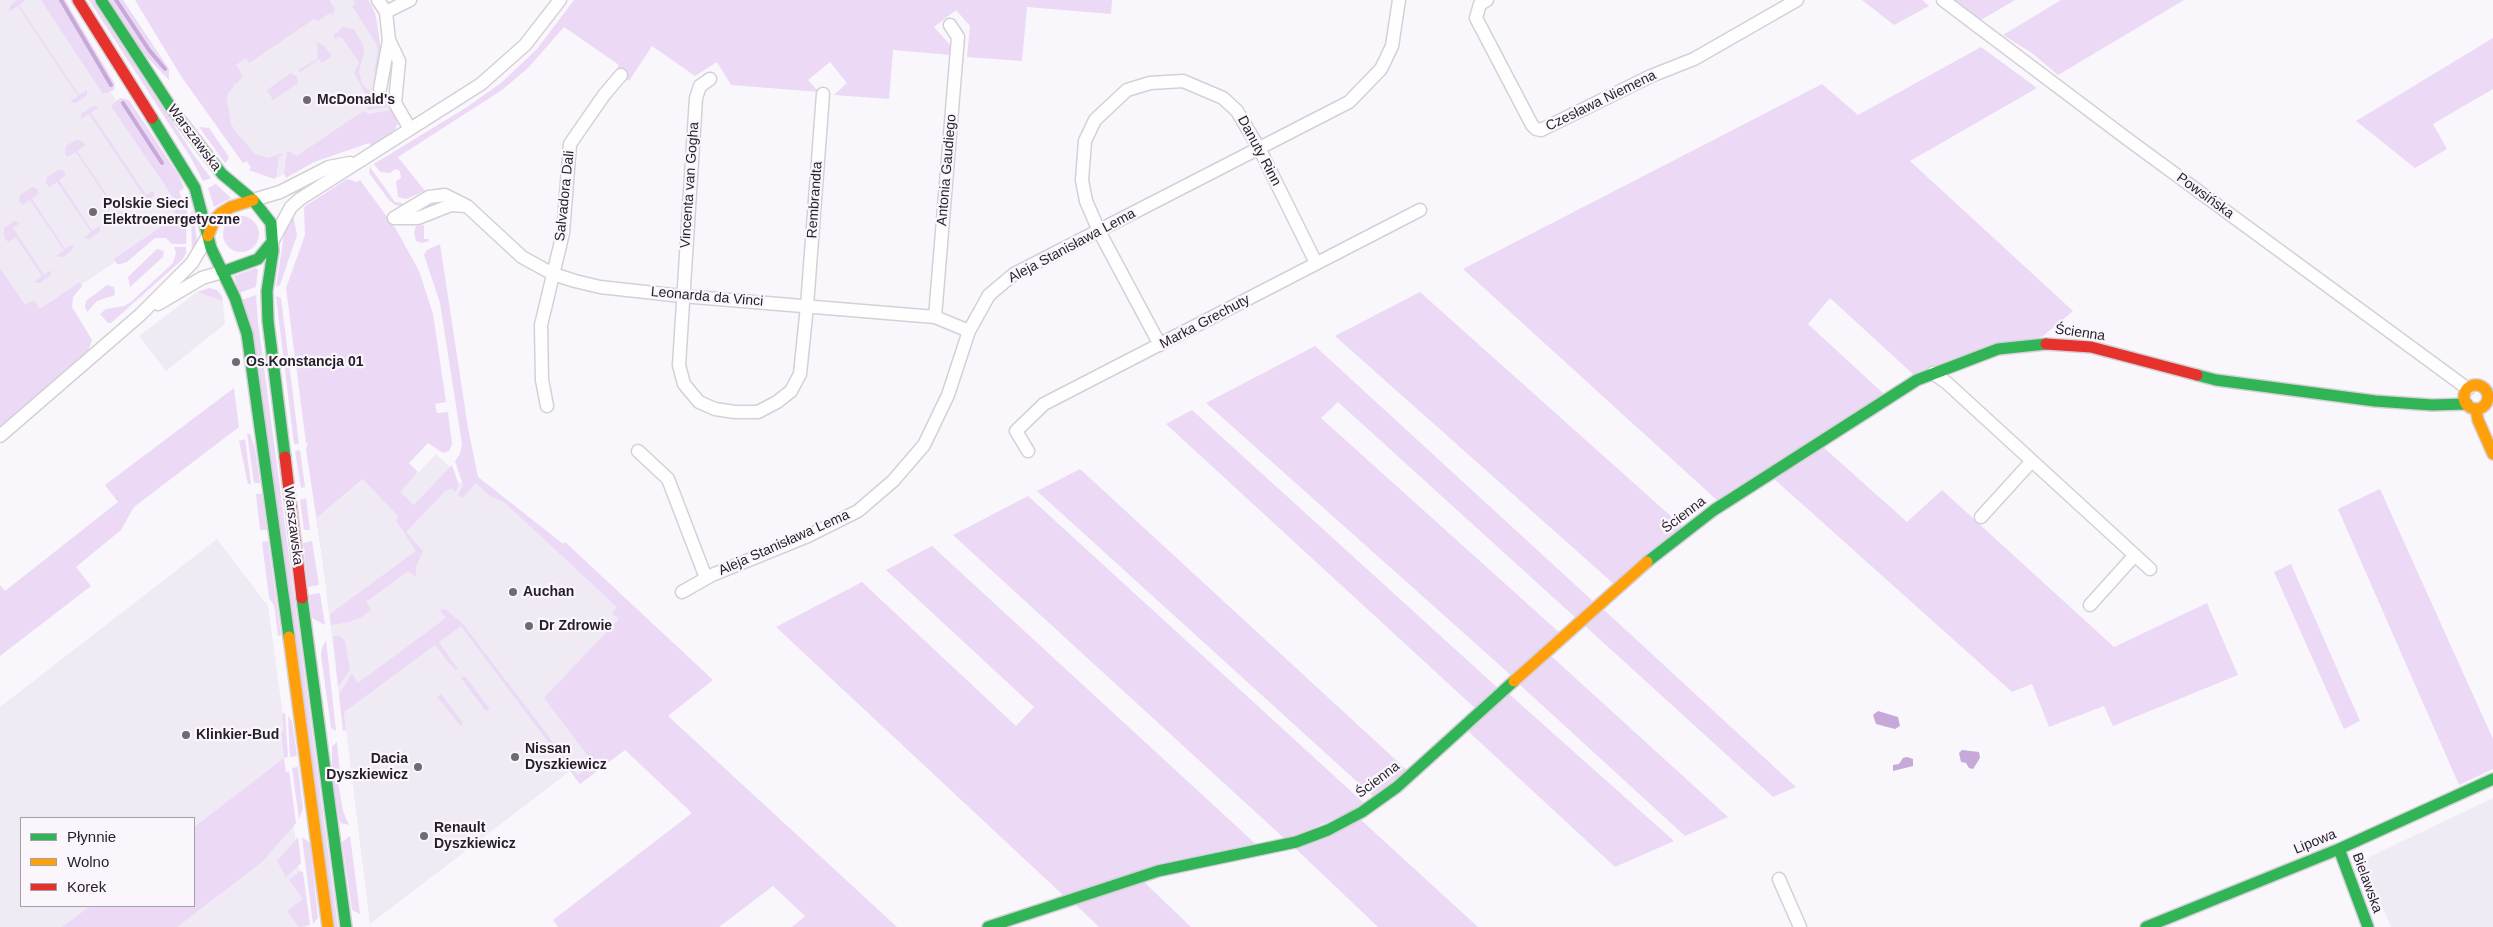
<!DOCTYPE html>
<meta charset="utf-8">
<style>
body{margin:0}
#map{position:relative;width:2493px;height:927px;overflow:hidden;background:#f9f7fb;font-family:Helvetica,sans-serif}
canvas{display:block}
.legend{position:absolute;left:20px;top:817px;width:175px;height:90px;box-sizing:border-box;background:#faf6fc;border:1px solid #a5a0a8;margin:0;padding:6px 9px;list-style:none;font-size:15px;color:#261f2a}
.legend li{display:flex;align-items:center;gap:10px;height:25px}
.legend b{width:25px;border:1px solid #a5a0a8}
</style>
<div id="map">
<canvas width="2493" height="927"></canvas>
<ul class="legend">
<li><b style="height:6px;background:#30b455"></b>Płynnie</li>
<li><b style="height:6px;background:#ff9f0a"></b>Wolno</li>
<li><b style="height:6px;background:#e5322d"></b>Korek</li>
</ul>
</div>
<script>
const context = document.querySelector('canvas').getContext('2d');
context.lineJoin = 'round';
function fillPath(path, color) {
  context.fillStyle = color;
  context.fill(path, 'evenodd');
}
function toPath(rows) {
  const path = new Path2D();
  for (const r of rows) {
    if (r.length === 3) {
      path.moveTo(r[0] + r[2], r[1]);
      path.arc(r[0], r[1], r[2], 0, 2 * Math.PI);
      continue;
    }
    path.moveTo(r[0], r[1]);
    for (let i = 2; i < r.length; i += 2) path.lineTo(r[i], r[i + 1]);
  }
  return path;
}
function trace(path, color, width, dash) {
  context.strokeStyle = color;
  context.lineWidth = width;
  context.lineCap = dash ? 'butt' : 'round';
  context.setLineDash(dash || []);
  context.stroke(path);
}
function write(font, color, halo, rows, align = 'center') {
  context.font = font + ' Helvetica,sans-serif';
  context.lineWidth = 4.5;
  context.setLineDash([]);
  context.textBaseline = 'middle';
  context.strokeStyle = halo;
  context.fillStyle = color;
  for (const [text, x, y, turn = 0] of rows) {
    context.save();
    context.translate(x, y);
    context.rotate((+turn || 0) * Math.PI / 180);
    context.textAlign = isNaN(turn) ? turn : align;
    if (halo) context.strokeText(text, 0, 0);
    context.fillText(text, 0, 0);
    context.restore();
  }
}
fillPath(toPath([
 [0,0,50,0,111,92,185,215,63,297,0,422],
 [324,0,368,0,372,4,377,20,381,51,377,94,386,101,394,113,332,150,274,179,249,170,251,168,247,161,243,163,191,90,296,22],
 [197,292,222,301,225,324,166,371,139,336],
 [436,454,451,468,455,485,478,477,563,544,565,542,713,680,580,784,570,771,370,924,344,713,339,694,317,518,364,479,388,504],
 [217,539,268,606,285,730,281,733,284,758,194,827,194,818,21,818,21,906,90,906,62,927,0,927,0,707],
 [2493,798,2493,927,2391,927,2365,866,2367,858],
 [292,813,307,927,140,927,194,906]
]), '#efeaf4');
fillPath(toPath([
 [17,0,26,0,19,5,79,95,87,90,87,95,76,103,70,102,78,96,18,6,9,11,10,6],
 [41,0,65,0,115,84,114,90,103,94],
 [89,0,93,0,193,154,211,178,203,181,191,158],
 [108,0,123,0,169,69,169,80,144,54],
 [135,0,329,0,335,10,332,15,330,13,318,21,314,19,249,63,246,58,236,65,243,76,236,84,233,83,234,86,228,93,227,100,231,124,235,131,255,154,269,158,282,153,282,156,279,156,276,177,274,179,249,170,251,168,247,161,243,163,181,76],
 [353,0,368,0,375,13,381,51,377,80,374,70,378,51,376,43,352,6,355,4],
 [574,0,1112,0,1111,14,1027,7,1022,61,967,57,970,26,956,10,934,27,951,46,950,55,893,50,889,99,834,95,847,83,830,62,808,80,819,92,731,85,717,62,695,76,652,46,629,81,615,72,619,65,564,27,528,68,502,90,398,157,425,191,406,199,398,197,396,181,401,178,400,171,395,169,390,173,380,172,374,164,467,107,501,83,537,49],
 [1862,0,1922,0,1929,6,1894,25],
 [1954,0,2015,0,1981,20],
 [2061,0,2184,0,2058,75,2032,53,2003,35],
 [343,27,354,29,363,45,364,53,359,71,362,84,371,92,382,97,390,106,369,110,367,109,373,100,366,95,354,73,359,62,343,39,338,36,336,40,333,36],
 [2493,38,2493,89,2433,124,2447,149,2415,168,2356,121],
 [317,42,324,46,332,56,322,63,319,59,300,72,298,70,318,59],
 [1981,47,2037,88,1910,161,2073,311,2043,336,1915,376,1830,298,1808,324,1885,395,1719,502,1463,269,1822,84,1858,115],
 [291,73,297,77,298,83,273,100,267,90],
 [120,98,129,100,179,176,184,188,179,192,187,207,186,244,172,244,166,238,155,238,127,262,121,264,117,264,114,259,177,216,172,208,175,206,175,200,111,106],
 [93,106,99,107,91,113,146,195,154,191,154,196,143,203,136,202,144,196,89,114,81,119,81,114],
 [392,110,398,123,395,130,391,133,371,146,369,143,314,162,286,178,284,173,287,151,297,156,363,111,369,114],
 [199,127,209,128,229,157,228,160,225,163],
 [76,140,82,141,85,145,77,151,119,213,128,209,126,214,116,222,110,220,118,214,76,152,67,157,65,153,66,146],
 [370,167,395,202,402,203,403,206,395,205,389,200,369,173],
 [58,170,63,170,66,175,59,180,92,231,100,226,100,231,90,239,83,238,91,232,57,182,49,187,46,183,47,177],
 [347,179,357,182,360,180,396,229,419,271,433,314,446,402,435,404,437,413,448,412,452,444,449,451,443,453,428,443,409,463,418,472,400,492,414,505,452,465,459,485,455,492,452,488,445,491,406,532,423,551,416,567,416,577,408,571,366,602,371,610,362,617,349,622,331,625,330,614,416,551,396,520,399,517,363,479,317,518,326,583,306,449,308,443,306,443,286,288,305,235,304,207],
 [216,184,231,198,214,207,208,188],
 [32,187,37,189,39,193,32,199,65,249,74,244,73,249,63,257,56,256,64,250,30,200,22,205,19,201,20,195],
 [193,211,197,241,192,256,191,212],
 [293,215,297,235,280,285,276,287,284,235,287,222],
 [241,234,18],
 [14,221,20,223,13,228,44,275,52,270,50,276,40,283,34,282,42,276,16,237,8,242,4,237,4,228],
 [424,225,424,239,429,239,429,241,422,243,416,241,414,232,416,226],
 [440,244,468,428,478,477,563,544,565,542,713,680,668,716,897,927,792,927,805,916,773,886,719,927,558,927,553,920,692,813,625,750,580,784,461,626,439,642,458,669,455,670,435,645,344,712,346,730,343,731,339,694,352,674,358,683,446,618,440,610,445,609,462,623,578,775,586,770,584,766,591,760,544,698,619,619,612,613,617,607,503,501,491,497,476,483,462,498,458,495,463,485,455,461,460,454,462,444,440,303,424,255,427,250],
 [174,247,186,247,186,253,183,259,111,323,108,323,100,314,106,309,124,306,131,302,173,263,176,253],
 [157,249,164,251,163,257,130,287,128,277],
 [0,268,25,305,34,300,40,309,80,282,82,286,73,297,72,307,92,340,88,351,0,428],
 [256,268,258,270,256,287,239,293,234,276],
 [107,285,114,287,115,295,97,301,87,312,85,307,86,301],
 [209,288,217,290,222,296,225,324,222,301,197,292],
 [1420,292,1683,527,1615,585,1335,336],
 [256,295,258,322,338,927,334,927,242,300],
 [276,296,281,298,299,444,294,444],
 [227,335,239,427,134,507,121,530,76,567,91,586,0,656,0,585,5,591,118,502,105,485,234,388],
 [1315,346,1595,603,1577,619,1338,402,1321,418,1561,634,1513,677,1206,403],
 [1192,410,1500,690,1477,710,1166,424],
 [247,433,250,434,255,448,260,483,254,483],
 [245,439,251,484,248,484,239,441],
 [1822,446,1907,522,1942,490,2114,647,2207,603,2238,675,2113,726,2104,706,2049,727,2032,684,2012,692,1773,478],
 [300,450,305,487,301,488,295,451],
 [1080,469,1409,772,1375,798,1037,491],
 [2380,489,2493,739,2493,769,2459,785,2338,509],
 [256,494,262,494,267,530,260,530],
 [1028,496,1366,805,1286,840,953,535],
 [306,498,310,530,304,530,300,500],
 [268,541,281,635,278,636,274,605,269,598,262,542],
 [312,541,319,585,308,587,303,543],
 [932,546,1259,847,1064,896,776,627,862,582,1016,726,1034,707,886,570],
 [2291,564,2360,721,2344,729,2274,572],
 [320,593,325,625,312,618,309,595],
 [1602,608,1796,787,1773,797,1584,625],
 [333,636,339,636,345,641,350,670,338,687],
 [326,640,336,731,331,728,321,655,322,648],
 [1550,655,1728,817,1685,836,1518,683],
 [465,676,489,708,489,709,486,711,461,678],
 [1508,693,1674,841,1615,867,1468,731],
 [441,694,463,723,461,726,437,697],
 [285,713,288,757,284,758,286,773,289,771,296,823,262,862,177,927,62,927,90,906,194,906,194,827,284,758,281,733,284,730,282,714],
 [288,716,292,721,297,756,290,757],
 [337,742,340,772,338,782,343,811,349,825,340,823,332,777,332,746],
 [298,767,303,809,299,819,292,768],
 [1360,819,1478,927,1378,927,1294,847],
 [350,836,360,914,352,910,342,842],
 [298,837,301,863,286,877,277,861],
 [302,837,310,843,318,918,313,924],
 [300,871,303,872,310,925,299,927,287,911,303,899,289,880],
 [1143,881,1191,927,1099,927,1075,904]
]), '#ebd9f6');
fillPath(toPath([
 [1878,711,1898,717,1900,726,1895,729,1876,724,1873,715],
 [1962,750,1979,752,1980,758,1973,769,1969,768,1966,763,1961,762,1959,753],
 [1907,757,1913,759,1913,766,1893,771,1893,765,1899,764,1903,758]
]), '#c6a8d9');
trace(toPath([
 [61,0,111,85],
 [116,0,149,50,165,69],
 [123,103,162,163]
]), '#c6a8d9', 4);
const street = toPath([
 [378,0,386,12,389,40,399,61,395,103,410,129],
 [1487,0,1480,4,1476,18,1532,125,1536,129,1541,130,1651,76,1694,59,1797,0],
 [1943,0,2126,138,2468,389],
 [386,12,410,0],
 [710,79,700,86,696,98,679,365,684,384,699,402,715,409,735,412,758,412,777,402,791,391,800,374,807,306,823,94],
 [380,89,389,40],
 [253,200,280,192,329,167,350,163],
 [394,218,429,197,445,195,467,206,522,257,553,274,575,281,600,287,682,296,935,317,969,331],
 [394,218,418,218,451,205,465,206],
 [272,242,291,207,300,199,481,84,525,45,560,0],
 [158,304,202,278,222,272],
 [935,317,958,37,950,25],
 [1160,345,1099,231,1086,201,1082,180,1085,141,1095,120,1127,90,1150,83,1183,81,1223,98,1237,111,1260,150,1316,263],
 [1933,373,1947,383,2150,569],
 [547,406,542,380,541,325,563,233,570,144,604,95,621,75],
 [0,436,140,315,192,263,208,236],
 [638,451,668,479,706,578],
 [1028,451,1016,431,1044,404,1420,210],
 [1981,517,2031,462],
 [682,592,712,575,808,536,858,511,893,481,924,445,948,395,969,331,989,295,1014,274,1349,102,1381,69,1392,46,1399,0],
 [2090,605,2135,555],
 [1779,879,1800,927]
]);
const fast = toPath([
 [101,0,174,112,222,174,253,200,271,223,273,251,267,291,268,321,285,457],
 [152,118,195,188,211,248,235,298,247,334,289,637],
 [222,272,258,259,272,242],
 [2197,375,2216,380,2375,401,2432,405,2467,404],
 [1647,562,1714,510,1917,380,1998,349,2046,344],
 [302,598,346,927],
 [2339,849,2368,927],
 [988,927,1158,871,1296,842,1328,830,1362,812,1397,787,1514,681],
 [2146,927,2339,849,2493,779]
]);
const slow = toPath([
 [208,236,215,219,221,213,231,207,253,200],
 [2476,397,12],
 [2476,409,2478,420,2493,454],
 [289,637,328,927],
 [1514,681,1647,562]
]);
const jam = toPath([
 [78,0,152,118],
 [2046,344,2091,347,2197,375],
 [285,457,302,598]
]);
trace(street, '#d5d0d8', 15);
trace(fast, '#d5d0d8', 14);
trace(slow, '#d5d0d8', 14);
trace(jam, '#d5d0d8', 14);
trace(street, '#fefefe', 12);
trace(fast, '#30b455', 11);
trace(slow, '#ff9f0a', 11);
trace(jam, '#e5322d', 11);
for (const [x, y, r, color] of [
 [307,100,5,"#706b73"],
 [93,212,5,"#706b73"],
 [236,362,5,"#706b73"],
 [513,592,5,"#706b73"],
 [529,626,5,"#706b73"],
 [186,735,5,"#706b73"],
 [515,757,5,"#706b73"],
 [418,767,5,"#706b73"],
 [424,836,5,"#706b73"]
]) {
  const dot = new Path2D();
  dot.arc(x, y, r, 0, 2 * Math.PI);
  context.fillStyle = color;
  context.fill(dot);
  trace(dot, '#faf6fc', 2);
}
write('bold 14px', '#261f2a', '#faf6fc', [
 ["McDonald's",317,100],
 ["Polskie Sieci",103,204],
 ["Elektroenergetyczne",103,220],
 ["Os.Konstancja 01",246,362],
 ["Auchan",523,592],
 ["Dr Zdrowie",539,626],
 ["Klinkier-Bud",196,735],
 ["Nissan",525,749],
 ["Dyszkiewicz",525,765],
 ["Dacia",408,759,"right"],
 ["Dyszkiewicz",408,775,"right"],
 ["Renault",434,828],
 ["Dyszkiewicz",434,844]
], 'left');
write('14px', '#261f2a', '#faf6fc', [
 ["Czesława Niemena",1601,101,-26],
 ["Warszawska",194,138,53],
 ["Danuty Rinn",1259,151,62],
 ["Antonia Gaudiego",947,170,-85],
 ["Vincenta van Gogha",690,185,-86],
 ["Salvadora Dali",565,196,-84],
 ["Powsińska",2205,196,36],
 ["Rembrandta",815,200,-86],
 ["Aleja Stanisława Lema",1072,246,-28],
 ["Leonarda da Vinci",707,297,5],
 ["Marka Grechuty",1205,322,-28],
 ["Ścienna",2080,333,8],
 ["Ścienna",1684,515,-37],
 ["Warszawska",293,526,83],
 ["Aleja Stanisława Lema",784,543,-24],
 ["Ścienna",1378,780,-37],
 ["Lipowa",2315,842,-22],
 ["Bielawska",2367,883,70]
]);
</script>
